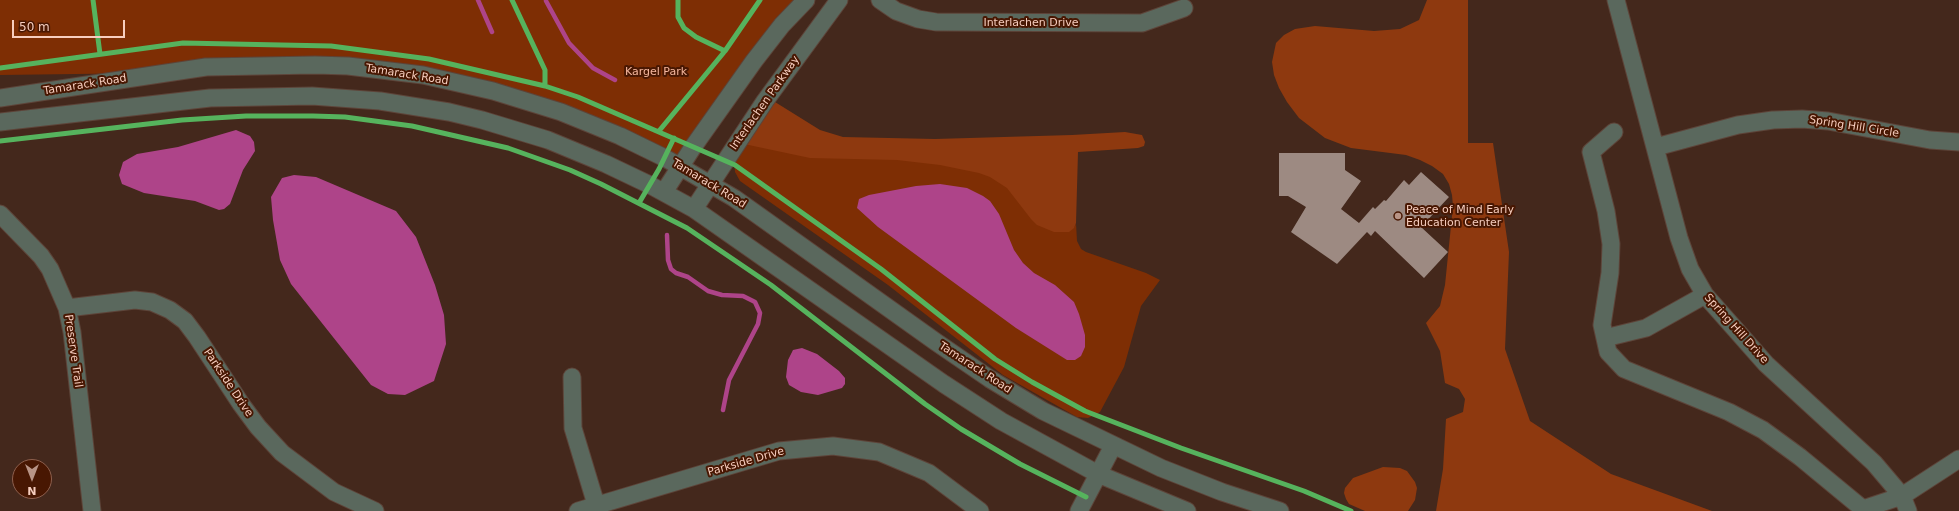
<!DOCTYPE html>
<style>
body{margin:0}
#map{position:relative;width:1959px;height:511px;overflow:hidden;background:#44281c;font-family:"DejaVu Sans",sans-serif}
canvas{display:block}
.north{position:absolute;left:12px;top:459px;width:40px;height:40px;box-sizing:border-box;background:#481702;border:1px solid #8e604e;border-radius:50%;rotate:180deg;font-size:11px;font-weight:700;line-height:16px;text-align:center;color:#f7cebf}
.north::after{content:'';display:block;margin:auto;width:14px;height:18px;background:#b89486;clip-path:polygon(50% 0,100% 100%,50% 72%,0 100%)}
.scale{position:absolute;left:12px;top:20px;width:113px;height:18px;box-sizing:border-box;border:2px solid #f7cebf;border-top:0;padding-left:5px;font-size:12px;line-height:14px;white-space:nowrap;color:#f7cebf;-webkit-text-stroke:3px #481702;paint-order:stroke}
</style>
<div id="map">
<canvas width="1959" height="511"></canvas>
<div class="north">N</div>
<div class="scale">50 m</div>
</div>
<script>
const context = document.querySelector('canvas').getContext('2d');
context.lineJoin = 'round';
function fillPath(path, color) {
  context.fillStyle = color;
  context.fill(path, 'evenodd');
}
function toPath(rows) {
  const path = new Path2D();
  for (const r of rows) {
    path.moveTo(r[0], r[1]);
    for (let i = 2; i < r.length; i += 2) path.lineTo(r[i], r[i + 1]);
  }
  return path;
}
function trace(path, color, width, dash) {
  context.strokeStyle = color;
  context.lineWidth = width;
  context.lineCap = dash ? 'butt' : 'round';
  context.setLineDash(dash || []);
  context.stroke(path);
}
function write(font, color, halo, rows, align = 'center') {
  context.font = font + ' "DejaVu Sans",sans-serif';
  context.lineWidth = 4;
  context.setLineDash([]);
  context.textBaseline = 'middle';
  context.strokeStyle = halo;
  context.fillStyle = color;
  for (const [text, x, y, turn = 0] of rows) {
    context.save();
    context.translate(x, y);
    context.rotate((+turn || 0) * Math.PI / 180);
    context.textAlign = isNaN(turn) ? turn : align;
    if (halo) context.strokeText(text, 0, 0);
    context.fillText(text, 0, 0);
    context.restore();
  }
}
fillPath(toPath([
 [0,0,806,0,681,166,586,122,382,70,0,75],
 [746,142,1060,143,1060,232,1066,232,1075,226,1076,223,1077,241,1081,249,1086,252,1146,273,1160,280,1141,306,1124,367,1100,412,1088,418,1077,417,1003,375,888,285,740,181,735,172,734,161]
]), '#7e2e04');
fillPath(toPath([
 [1427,0,1468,0,1468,143,1493,143,1509,252,1505,349,1530,421,1611,474,1712,511,1436,511,1443,469,1446,419,1463,412,1465,399,1459,389,1445,383,1440,351,1426,323,1440,306,1445,285,1453,206,1452,195,1449,184,1443,174,1432,166,1420,160,1406,155,1351,148,1325,138,1299,118,1287,102,1279,88,1274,75,1272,62,1276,43,1284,35,1295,29,1315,26,1374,31,1400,29,1419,20],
 [775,102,820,130,843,137,935,139,1072,135,1125,132,1142,135,1145,142,1144,146,1138,148,1078,152,1076,223,1074,228,1069,232,1054,232,1037,225,1031,219,1007,188,990,177,979,173,940,165,897,160,810,158,744,144],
 [1383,467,1400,468,1407,471,1415,482,1417,488,1415,500,1408,511,1365,511,1349,504,1346,499,1344,493,1345,488,1353,478]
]), '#8e390f');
fillPath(toPath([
 [236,130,250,136,254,142,255,151,243,170,230,204,224,209,219,210,195,201,144,193,122,184,119,175,123,162,137,154,178,147],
 [294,175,316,177,396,211,416,237,435,285,444,315,446,344,434,381,405,395,388,394,371,385,291,284,280,260,273,220,271,197,282,178],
 [940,184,967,188,983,196,990,201,999,214,1014,250,1023,263,1034,273,1055,285,1074,302,1079,314,1085,335,1085,347,1081,356,1075,360,1067,360,1016,328,878,227,857,208,859,199,869,195,916,186],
 [802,348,817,354,839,371,845,378,845,384,842,388,818,395,801,392,789,385,786,377,788,360,793,350]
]), '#ae4489');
trace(toPath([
 [478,0,492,32],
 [546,1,569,43,593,68,615,80],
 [667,235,668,260,671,269,676,273,688,277,708,291,722,295,743,296,755,302,760,313,758,324,729,380,723,410]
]), '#ae4489', 4.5);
fillPath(toPath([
 [1279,153,1345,153,1345,170,1361,181,1341,209,1359,223,1373,207,1375,209,1384,200,1386,201,1404,180,1409,185,1421,172,1449,197,1421,227,1448,252,1424,278,1375,231,1371,236,1367,232,1337,264,1291,232,1306,207,1288,196,1279,196]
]), '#9d8a82');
const minor = toPath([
 [880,0,896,11,918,19,936,22,1142,23,1184,8],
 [1616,0,1679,238,1690,269,1705,295,1766,364,1874,463,1902,496,1908,511],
 [0,98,206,67,315,65,348,66,423,75,493,91,561,112,620,136,665,158,734,198,936,342,990,379,1043,411,1161,468,1222,492,1280,511],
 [0,122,210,98,312,96,380,101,449,112,482,120,548,140,606,164,650,185,694,209,944,384,1001,421,1098,474,1187,511],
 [1614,132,1591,152,1606,211,1611,244,1610,273,1602,325,1608,352,1624,369,1729,412,1763,430,1800,457,1863,509,1902,496,1959,459],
 [1656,147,1738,125,1773,120,1802,119,1828,121,1930,140,1959,142],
 [664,192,693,147,754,61,782,25,806,0],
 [694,209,765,101,839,0],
 [0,214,41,256,50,269,67,308,72,332,92,511],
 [67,308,135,300,152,302,170,310,185,321,197,337,241,404,258,427,282,453,334,492,375,511],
 [1605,338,1646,328,1705,295],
 [572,377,573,428,598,511],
 [578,511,779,451,833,446,879,452,929,473,980,511],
 [1079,511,1113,446]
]);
trace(minor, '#5d4439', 19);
trace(minor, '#5a685d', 17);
trace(toPath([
 [93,0,100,54],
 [512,0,545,70,545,86],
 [678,0,678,17,684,28,696,37,725,51],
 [0,68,183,43,331,46,429,59,545,86,578,97,735,165,881,269,995,359,1032,382,1085,411,1181,448,1304,491,1351,511],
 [659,131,725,51,760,0],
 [0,141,182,120,246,116,313,116,345,117,412,126,508,148,570,170,601,184,687,228,771,285,925,404,961,429,1020,464,1086,497],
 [639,203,659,169,674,138]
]), '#56b35d', 5);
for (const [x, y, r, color] of [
 [1398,216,4,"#b89486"]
]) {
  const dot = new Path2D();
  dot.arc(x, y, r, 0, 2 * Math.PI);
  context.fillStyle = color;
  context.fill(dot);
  trace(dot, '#481702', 1.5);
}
write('11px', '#f7cebf', '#481702', [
 ["Interlachen Drive",1031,23],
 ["Tamarack Road",407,75,9],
 ["Tamarack Road",85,85,-9],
 ["Interlachen Parkway",765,103,-55],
 ["Spring Hill Circle",1854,127,9],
 ["Tamarack Road",709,184,31],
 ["Spring Hill Drive",1736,329,48],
 ["Preserve Trail",73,351,82],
 ["Tamarack Road",975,368,33],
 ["Parkside Drive",228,383,56],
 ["Parkside Drive",746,462,-16]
]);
write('11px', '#f5b79e', '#481702', [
 ["Kargel Park",656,72]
]);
write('11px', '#f7cebf', '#481702', [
 ["Peace of Mind Early",1406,210],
 ["Education Center",1406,223]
], 'left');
</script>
